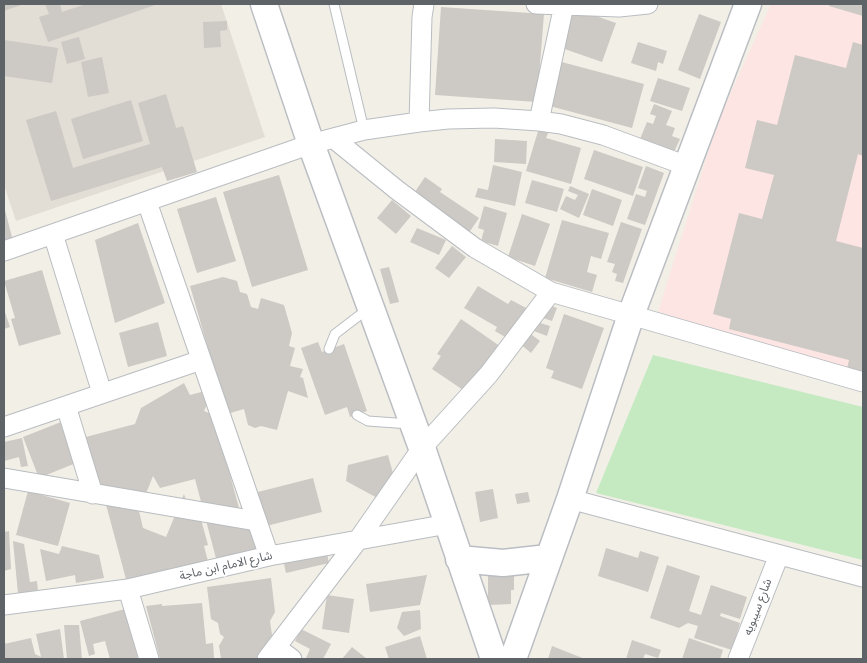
<!DOCTYPE html>
<meta charset="utf-8">
<style>
body{margin:0}
#map{position:relative;width:867px;height:663px;overflow:hidden;background:#f2efe7;font-family:"Fira Sans Condensed",sans-serif}
canvas{display:block}
.frame{position:absolute;inset:0;border:5px solid #5e6368;pointer-events:none}
</style>
<div id="map">
<canvas width="867" height="663"></canvas>
<div class="frame"></div>
</div>
<script>
const context = document.querySelector('canvas').getContext('2d');
context.lineJoin = 'round';
function fillPath(path, color) {
  context.fillStyle = color;
  context.fill(path, 'evenodd');
}
function toPath(rows) {
  const path = new Path2D();
  for (const r of rows) {
    path.moveTo(r[0], r[1]);
    for (let i = 2; i < r.length; i += 2) path.lineTo(r[i], r[i + 1]);
  }
  return path;
}
function trace(path, color, width, dash) {
  context.strokeStyle = color;
  context.lineWidth = width;
  context.lineCap = dash ? 'butt' : 'round';
  context.setLineDash(dash || []);
  context.stroke(path);
}
function write(font, color, halo, rows, align = 'center') {
  context.font = font + ' "Fira Sans Condensed","Noto Sans Arabic",sans-serif';
  context.lineWidth = 4;
  context.setLineDash([]);
  context.textBaseline = 'middle';
  context.strokeStyle = halo;
  context.fillStyle = color;
  for (const [text, x, y, turn = 0] of rows) {
    context.save();
    context.translate(x, y);
    context.rotate((+turn || 0) * Math.PI / 180);
    context.textAlign = isNaN(turn) ? turn : align;
    if (halo) context.strokeText(text, 0, 0);
    context.fillText(text, 0, 0);
    context.restore();
  }
}
fillPath(toPath([
 [4,4,221,4,265,137,16,221,4,185]
]), '#e2ded5');
fillPath(toPath([
 [771,4,863,4,863,375,658,312,718,121]
]), '#fde5e4');
fillPath(toPath([
 [653,355,863,407,863,560,596,493]
]), '#c5eac2');
fillPath(toPath([
 [4,4,24,4,4,11],
 [45,4,60,4,62,12,86,4,158,4,48,42,39,17,49,14],
 [830,4,863,4,863,16,829,6],
 [441,7,544,14,537,102,435,95],
 [570,7,616,23,602,62,556,46],
 [699,14,721,22,700,79,678,70],
 [227,21,227,30,220,31,221,47,204,48,203,22],
 [79,37,85,59,67,64,61,42],
 [4,40,58,48,52,83,4,76],
 [638,42,667,51,663,64,658,62,656,71,631,63],
 [853,42,863,45,863,156,858,154,836,241,863,248,863,373,847,369,849,360,729,329,731,319,713,314,739,213,762,219,774,175,745,168,757,120,777,125,795,55,846,68],
 [102,57,109,93,88,97,81,62],
 [558,61,644,84,632,128,546,105],
 [658,78,690,88,682,111,650,101],
 [166,94,176,128,183,126,197,172,167,181,162,167,51,201,26,120,56,111,73,168,150,144,138,103],
 [131,100,143,141,83,159,71,119],
 [654,104,672,111,666,125,675,128,672,136,680,139,674,152,640,139,647,122,653,124,656,116,650,114],
 [539,128,549,131,546,138,581,148,571,184,526,171],
 [495,139,527,141,526,164,494,162],
 [594,150,643,167,633,196,584,179],
 [493,165,522,172,515,206,475,197,478,188,488,190],
 [646,166,664,173,645,225,627,219,636,194,645,197,647,191,638,188],
 [279,175,308,270,252,287,223,192],
 [425,177,442,189,440,192,479,218,466,237,410,199],
 [532,180,564,189,557,212,525,203],
 [570,186,589,194,579,218,560,209,566,196,575,200,578,195,568,191],
 [592,189,622,200,613,226,583,215],
 [216,197,236,261,197,273,177,209],
 [392,200,411,216,396,234,377,218],
 [4,206,14,245,4,248],
 [484,206,507,213,498,246,481,241,484,230,478,228],
 [522,214,550,224,535,266,508,257],
 [562,220,609,233,601,259,591,256,587,272,597,275,592,292,545,278],
 [621,222,642,229,623,283,615,281,617,274,612,272,615,264,607,262],
 [138,223,165,303,115,323,95,240],
 [417,228,446,240,439,255,410,242],
 [452,246,466,257,449,278,435,268],
 [389,267,399,302,390,304,380,269],
 [42,270,61,334,19,346,11,319,15,318,4,281],
 [223,277,237,281,240,292,247,294,251,307,258,309,261,298,284,305,292,333,289,346,295,348,290,366,303,369,300,377,303,378,308,398,288,391,277,430,261,426,255,428,248,425,244,409,227,414,190,286],
 [478,286,508,304,511,300,530,310,512,341,495,331,497,327,464,308],
 [544,303,557,308,552,321,540,317],
 [4,309,10,327,4,329],
 [564,314,604,328,582,389,551,378,554,371,546,368],
 [461,319,504,349,469,394,432,369,441,356,437,354],
 [158,322,167,356,128,367,119,333],
 [537,322,550,326,547,336,534,331],
 [528,332,540,341,531,353,519,343],
 [318,342,322,352,344,344,367,411,350,417,347,407,325,415,301,348],
 [184,383,190,395,205,391,208,402,204,411,214,415,240,512,228,521,251,530,257,552,217,562,195,479,160,488,153,476,139,511,143,528,166,537,184,494,188,507,199,512,208,545,204,546,209,565,127,583,100,482,93,479,82,438,135,424,141,408],
 [61,422,76,463,39,478,23,437],
 [22,438,28,466,21,467,19,457,4,461,4,442],
 [388,455,394,477,381,500,346,481,348,465],
 [313,478,322,512,266,526,258,492],
 [493,489,498,518,480,522,475,492],
 [28,491,70,503,58,546,16,535],
 [528,492,530,502,517,504,515,494],
 [9,531,11,569,4,571,4,532],
 [13,541,24,544,30,582,37,581,38,592,18,594],
 [62,546,99,555,104,578,76,583,75,575,46,581,40,549,59,554],
 [606,548,638,558,640,551,659,557,648,592,598,576],
 [326,549,329,563,286,573,283,559],
 [667,565,700,576,689,611,701,615,711,585,747,597,740,619,721,613,720,616,740,623,732,650,694,638,698,626,688,623,679,628,650,618],
 [488,569,514,569,514,590,511,590,511,604,488,605],
 [427,575,420,605,370,612,366,584],
 [271,578,275,612,270,621,272,635,265,647,261,659,221,659,219,646,224,637,220,634,218,623,211,619,207,587],
 [327,595,354,599,349,633,322,629],
 [202,603,206,644,213,643,214,658,160,659,146,606,162,604,162,606],
 [125,609,138,659,110,659,105,641,93,644,95,654,89,656,80,621],
 [420,610,421,629,404,636,397,628,402,612],
 [64,625,79,625,82,659,67,659],
 [60,629,64,659,4,659,4,644,31,638,35,654,41,657,36,634],
 [301,629,331,644,323,659,309,659,306,658,310,649,295,641],
 [420,636,427,659,389,659,385,647],
 [689,638,723,650,720,659,682,659],
 [632,640,661,650,658,658,645,654,643,659,626,659],
 [552,646,585,659,548,659],
 [352,647,367,659,342,659]
]), '#cdc9c4');
const lane = toPath([
 [334,4,364,130],
 [329,349,335,334,369,308],
 [357,415,368,421,410,424]
]);
const street = toPath([
 [536,4,619,7,648,4],
 [539,121,564,5],
 [419,122,422,17,424,4],
 [333,138,397,190,475,248,551,292,863,382],
 [147,202,269,556],
 [53,234,102,393],
 [4,251,311,144,364,130,419,122,448,119,494,118,539,121,561,124,603,135,687,166],
 [66,406,93,494],
 [4,427,201,360],
 [4,478,256,521],
 [570,499,863,577],
 [128,589,149,659],
 [4,605,128,589,269,556,448,524],
 [276,647,292,659],
 [267,659,358,540,422,448,489,374,551,292],
 [738,659,779,555]
]);
const secondary = toPath([
 [264,4,311,144,422,448,494,659],
 [459,559,503,563,548,558],
 [513,659,570,499,631,315,748,4]
]);
trace(lane, '#b9bdc1', 11);
trace(street, '#b9bdc1', 21);
trace(secondary, '#babec3', 29);
trace(lane, '#fff', 9);
trace(street, '#fff', 19);
trace(secondary, '#fff', 26);
write('12px', '#5e6368', '#fff', [
 ["شارع الامام ابن ماجة",226,566,-13],
 ["شارع سيبويه",758,607,-69]
]);
</script>
